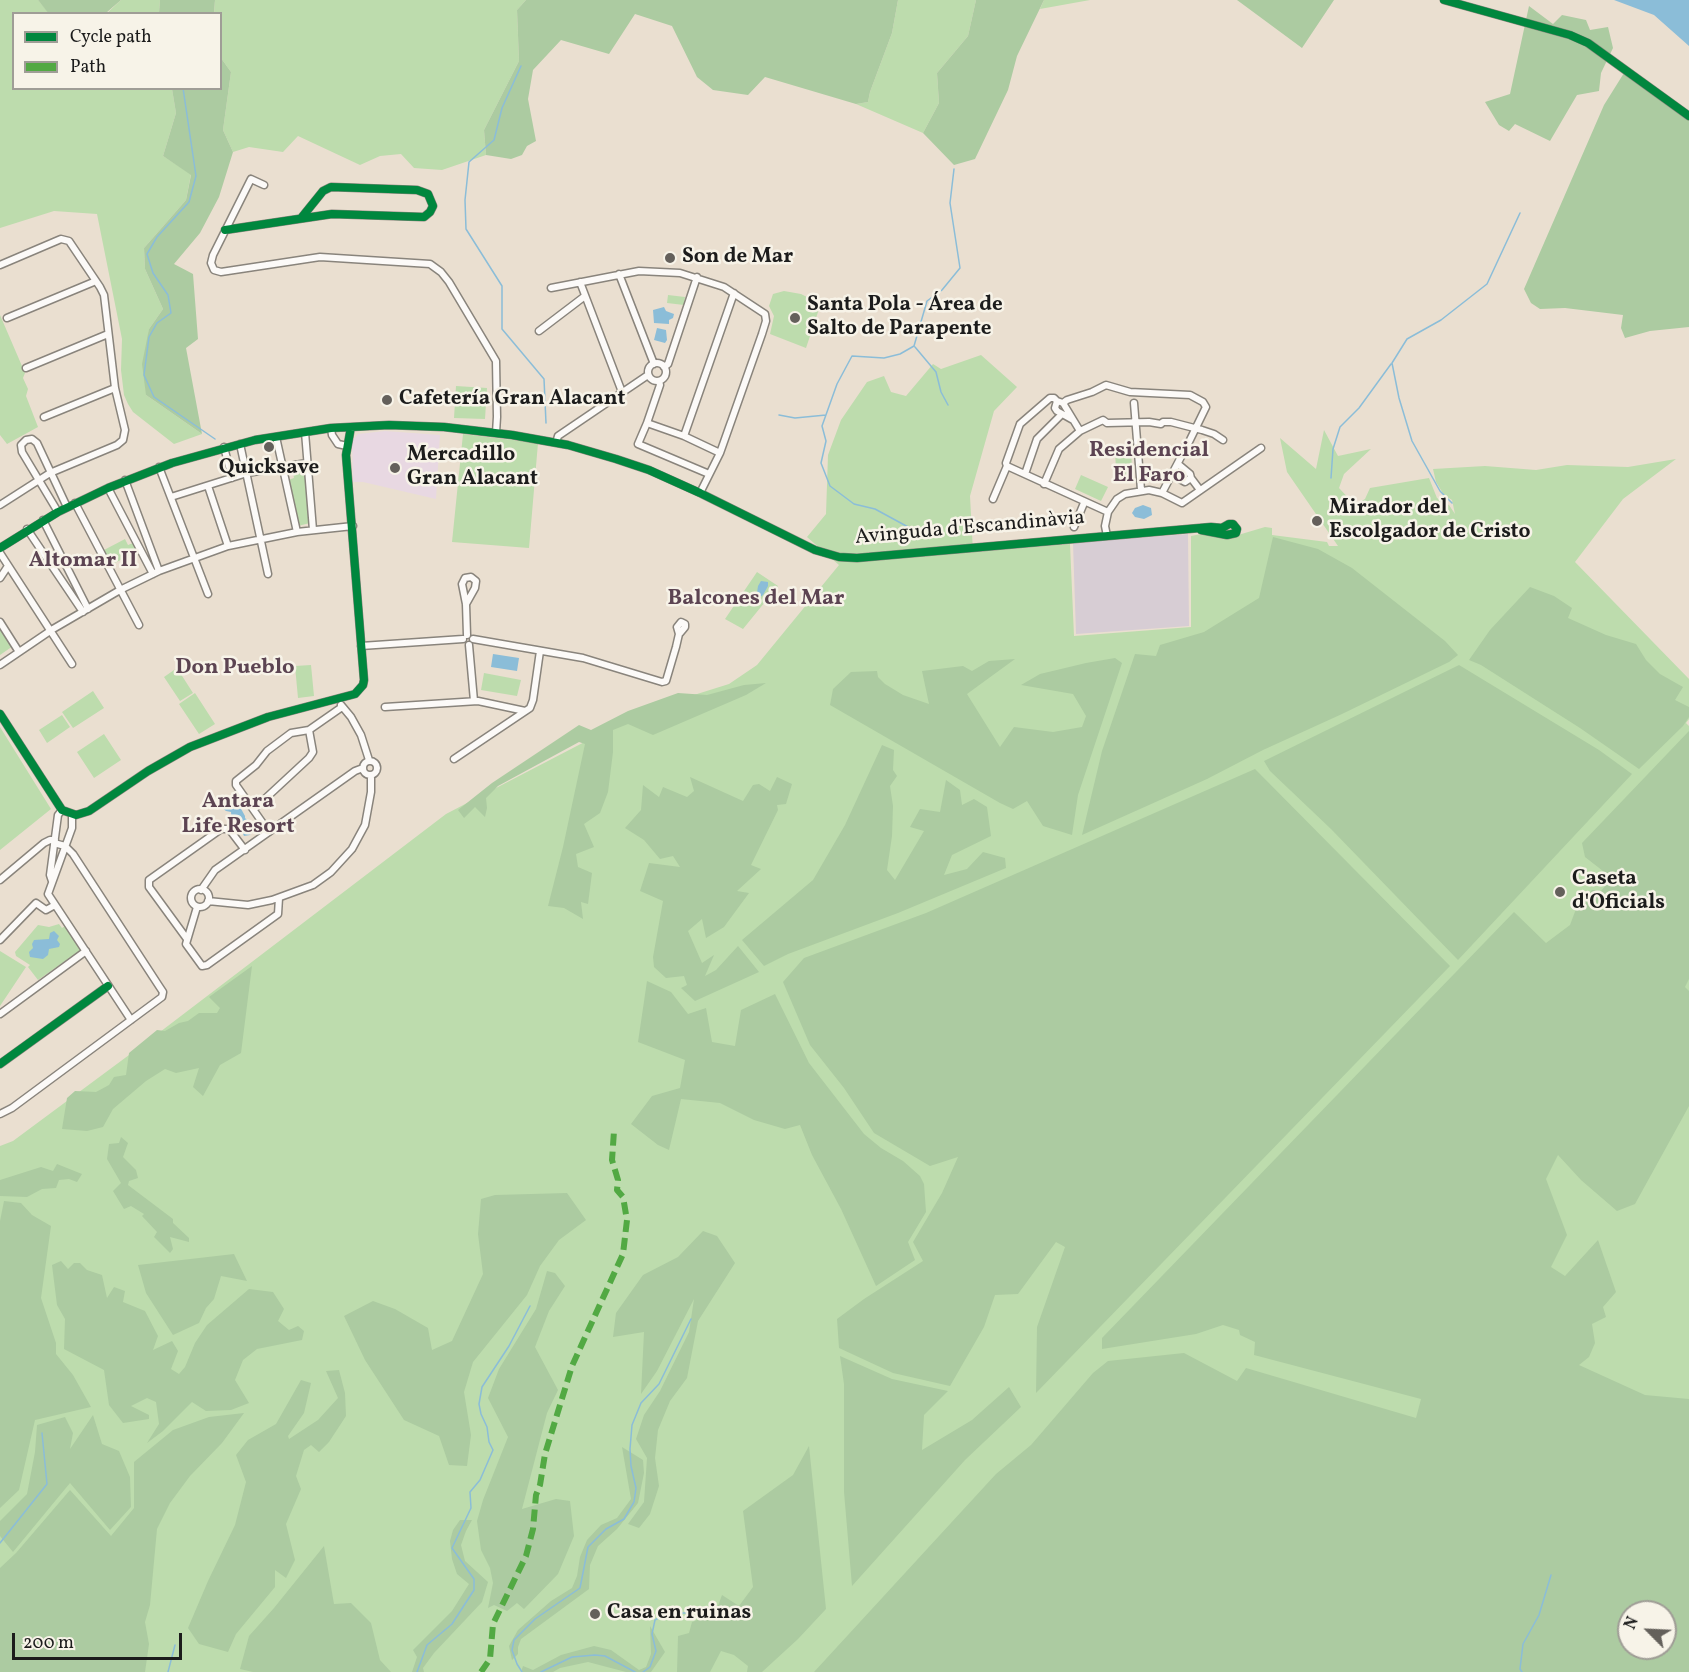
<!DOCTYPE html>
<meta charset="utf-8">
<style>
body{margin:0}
#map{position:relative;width:1689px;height:1672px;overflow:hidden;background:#eadfd0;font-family:Vollkorn,serif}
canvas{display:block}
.legend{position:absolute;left:12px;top:12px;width:210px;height:78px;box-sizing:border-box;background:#f7f3e8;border:2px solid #9f9d96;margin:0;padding:8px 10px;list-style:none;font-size:18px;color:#1c1c1c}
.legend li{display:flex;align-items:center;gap:12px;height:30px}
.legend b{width:30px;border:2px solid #9f9d96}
.north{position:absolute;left:1617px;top:1600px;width:60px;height:60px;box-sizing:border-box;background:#f7f3e8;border:2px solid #9f9d96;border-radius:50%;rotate:294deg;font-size:16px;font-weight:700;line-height:24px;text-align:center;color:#1c1c1c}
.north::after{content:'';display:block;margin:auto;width:21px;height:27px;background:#64605b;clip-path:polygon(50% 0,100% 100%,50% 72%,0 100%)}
.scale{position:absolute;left:12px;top:1633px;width:170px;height:27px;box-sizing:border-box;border:3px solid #1c1c1c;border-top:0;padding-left:8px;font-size:18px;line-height:21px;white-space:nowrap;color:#1c1c1c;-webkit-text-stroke:4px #f7f3e8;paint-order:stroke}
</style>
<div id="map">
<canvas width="1689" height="1672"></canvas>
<ul class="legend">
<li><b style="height:8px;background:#00873e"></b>Cycle path</li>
<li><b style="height:8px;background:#52a943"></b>Path</li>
</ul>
<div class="north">N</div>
<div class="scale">200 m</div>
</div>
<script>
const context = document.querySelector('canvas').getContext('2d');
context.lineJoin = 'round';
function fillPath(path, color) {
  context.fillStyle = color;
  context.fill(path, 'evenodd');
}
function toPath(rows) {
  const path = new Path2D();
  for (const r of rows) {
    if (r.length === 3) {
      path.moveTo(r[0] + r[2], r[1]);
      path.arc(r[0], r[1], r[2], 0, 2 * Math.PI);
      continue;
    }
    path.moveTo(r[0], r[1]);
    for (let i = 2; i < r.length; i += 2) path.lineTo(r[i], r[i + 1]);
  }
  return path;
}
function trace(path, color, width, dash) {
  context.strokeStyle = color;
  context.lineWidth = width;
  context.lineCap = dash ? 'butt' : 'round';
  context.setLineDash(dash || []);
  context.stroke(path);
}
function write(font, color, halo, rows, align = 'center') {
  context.font = font + ' Vollkorn,serif';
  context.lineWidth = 5;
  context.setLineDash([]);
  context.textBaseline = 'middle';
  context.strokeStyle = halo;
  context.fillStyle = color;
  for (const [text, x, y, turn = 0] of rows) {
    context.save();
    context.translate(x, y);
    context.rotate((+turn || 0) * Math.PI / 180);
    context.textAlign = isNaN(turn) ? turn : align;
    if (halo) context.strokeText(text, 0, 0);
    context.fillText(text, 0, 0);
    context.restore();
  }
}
fillPath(toPath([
 [385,431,440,435,436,499,363,482,353,482,352,441,358,434]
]), '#e8d8e2');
fillPath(toPath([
 [1188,534,1189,626,1076,634,1073,543]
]), '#d7cdd4');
fillPath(toPath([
 [0,0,38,0,49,13,14,14,14,88,172,89,176,113,163,156,191,174,186,200,144,248,145,269,163,309,149,329,146,395,202,434,174,444,133,412,128,404,124,395,121,370,122,339,97,214,54,211,0,228],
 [121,0,160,0,159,13,106,14],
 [215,0,526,0,517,10,519,61,484,130,486,155,442,170,414,168,401,154,380,156,360,165,298,136,283,152,249,147,233,152,223,130,231,72,221,58,220,14,214,14],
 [898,0,976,0,968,36,937,73,939,103,923,133,856,104,868,102,870,92,892,33],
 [1044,0,1090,0,1040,9],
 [784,291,801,294,811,299,819,309,806,348,770,334,774,316,769,306,773,294],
 [668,295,685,297,684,305,667,303],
 [0,315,25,373,23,378,28,389,26,396,38,427,7,444,0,435],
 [981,355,1017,387,994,411,970,496,973,552,1070,544,1074,636,1191,627,1191,536,1206,533,1228,538,1265,527,1272,528,1272,535,1327,542,1329,546,1338,546,1287,472,1280,438,1316,469,1324,430,1338,456,1371,449,1344,474,1339,488,1355,505,1365,499,1370,488,1429,478,1437,498,1449,505,1455,514,1452,500,1444,495,1436,482,1433,469,1485,466,1536,470,1567,465,1628,467,1676,459,1623,499,1575,562,1689,679,1689,719,1686,723,1689,726,1689,1672,0,1672,0,1146,13,1141,156,1035,446,814,646,710,729,684,757,665,839,565,807,537,826,514,828,455,841,420,867,382,884,376,891,392,906,396,933,364,941,369],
 [1629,1612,1665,1612,1665,1648,1629,1648],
 [456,386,487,388,485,419,454,418],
 [463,434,538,443,529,548,452,542],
 [1131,452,1133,482,1117,483,1115,453],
 [306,469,310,523,298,526,288,480,294,478,293,472],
 [1081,475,1108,487,1101,501,1075,489],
 [125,539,128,545,133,543,138,551,111,565,104,550],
 [757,572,778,586,743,629,725,619],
 [0,627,13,646,0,655],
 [311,665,314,696,298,698,295,666],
 [177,668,193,693,180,701,164,677],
 [484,673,521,680,517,696,481,690],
 [93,691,104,708,73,728,62,712],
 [195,693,215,724,199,734,179,704],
 [62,715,70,727,47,743,39,730],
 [0,727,51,809,0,850],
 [104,734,121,760,94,778,77,752],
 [59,924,62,928,65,926,81,950,38,980,28,967,30,965,16,956,15,952,38,925,49,927],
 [0,951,26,967,0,1006]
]), '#bddcad');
fillPath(toPath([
 [38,0,121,0,106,13,49,14],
 [160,0,215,0,214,13,159,13],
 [526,0,898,0,892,33,870,92,868,102,856,104,765,77,748,95,713,90,697,77,672,26,635,14,609,54,561,40,533,70,528,99,536,141,527,146,522,155,511,159,486,155,484,130,519,61,517,10],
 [976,0,1044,0,1017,56,1008,90,975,159,954,165,923,133,939,103,937,73,968,36],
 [1237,0,1334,0,1302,48],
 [1529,6,1553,24,1562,15,1586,20,1590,30,1608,27,1613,48,1601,73,1599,91,1577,95,1550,141,1515,124,1509,131,1499,125,1485,102,1510,94],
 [221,58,231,72,223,130,233,152,219,197,200,233,174,264,193,274,198,339,186,348,202,434,146,395,142,364,149,329,163,309,145,269,144,248,186,200,191,175,163,156,176,113,172,89,220,88],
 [1624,73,1689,117,1689,327,1650,331,1625,338,1621,328,1623,315,1565,308,1540,309,1531,303,1524,289,1604,105],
 [1273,537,1318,549,1352,568,1445,641,1458,655,1449,662,1342,714,1263,750,1207,779,1082,835,1102,751,1135,654,1156,656,1160,645,1204,632,1259,598],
 [1530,587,1554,596,1572,608,1568,618,1606,635,1636,644,1646,660,1660,674,1683,687,1675,700,1689,707,1689,717,1683,726,1639,769,1580,728,1481,665,1469,660,1490,630],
 [1115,658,1122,663,1078,795,1072,835,1043,826,1027,801,1013,809,1000,803,830,705,833,689,851,672,877,671,878,677,885,684,903,695,929,704,922,671,963,666,972,671,989,661,1015,659,967,694,1000,747,1014,727,1053,732,1082,727,1086,716,1073,694,1021,685,1040,674,1086,663],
 [1459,665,1599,750,1632,774,1458,960,1331,829,1270,771,1264,761],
 [766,683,746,695,653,735,628,724,613,730,613,752,608,792,600,813,584,824,594,847,576,854,578,867,592,873,588,904,581,902,583,919,564,908,548,906,563,847,585,744,579,742,498,786,486,798,487,808,485,817,475,807,464,818,458,810,492,783,579,725,591,730,628,711,678,693,707,695,744,685],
 [1689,731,1689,979,1685,987,1689,991,1689,1106,1635,1204,1617,1211,1581,1180,1558,1155,1546,1179,1567,1235,1551,1267,1565,1276,1598,1240,1616,1292,1603,1307,1606,1317,1592,1324,1595,1343,1589,1357,1579,1365,1645,1395,1689,1399,1689,1672,814,1672,996,1474,1031,1445,1093,1373,1108,1361,1184,1353,1237,1381,1246,1368,1416,1418,1421,1399,1254,1355,1255,1342,1240,1335,1239,1330,1223,1325,1196,1334,1102,1349,1102,1338,1514,912,1546,943,1570,925,1576,909,1592,890,1601,891,1612,878,1585,857,1582,843],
 [1629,1612,1665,1612,1665,1648,1629,1648],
 [882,745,894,750,893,770,897,776,890,786,893,806,892,836,887,870,895,880,924,831,910,827,920,809,940,812,946,780,960,790,962,805,974,799,987,807,991,836,952,855,944,875,967,869,983,852,1005,858,1006,868,898,913,788,954,764,966,742,940,813,880,845,825],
 [1255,769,1450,966,1036,1393,1037,1327,1065,1247,1056,1242,1018,1294,995,1295,984,1327,950,1386,893,1373,839,1348,837,1319,864,1299,923,1261,913,1242,942,1193,958,1157,930,1166,874,1133,844,1088,810,1045,783,982,804,958,926,913],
 [690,777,743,801,753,785,759,784,770,791,777,777,792,784,786,804,777,805,778,810,751,865,761,869,737,891,749,893,724,927,706,938,702,919,688,931,702,963,714,955,705,976,716,970,738,946,759,972,695,1001,681,988,687,985,684,976,666,978,654,967,653,957,663,901,640,891,649,863,680,867,673,856,660,859,644,840,625,828,641,810,643,785,659,797,663,787,687,797,694,791],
 [252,966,241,1053,220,1065,203,1096,193,1087,199,1068,176,1073,165,1069,146,1081,113,1109,103,1127,87,1131,62,1129,67,1098,75,1091,96,1092,109,1085,114,1077,126,1075,129,1053,157,1030,165,1031,179,1023,188,1021,199,1013,217,1013,220,1008,209,997],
 [647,981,671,992,688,1014,706,1008,712,1042,735,1046,741,1010,775,994,809,1063,864,1134,881,1148,903,1161,920,1176,924,1184,926,1212,908,1242,915,1260,876,1286,841,1209,812,1155,800,1125,785,1129,754,1120,720,1103,681,1099,669,1150,658,1145,631,1124,652,1096,680,1088,685,1060,638,1042],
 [121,1137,128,1143,123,1157,136,1170,138,1178,129,1181,128,1185,173,1219,173,1223,189,1238,189,1242,170,1237,173,1249,170,1253,154,1237,157,1232,142,1216,144,1214,131,1206,124,1209,113,1191,121,1183,107,1159,109,1144,119,1143],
 [57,1164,82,1174,77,1182,69,1179,59,1180,56,1188,42,1189,27,1197,0,1196,0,1180,41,1167,53,1171],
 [567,1193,586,1220,559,1240,540,1266,527,1295,473,1362,464,1392,471,1435,467,1466,449,1465,439,1436,404,1420,365,1360,344,1316,373,1301,395,1309,428,1328,432,1350,452,1341,483,1274,478,1234,481,1199,495,1195],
 [4,1201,21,1203,32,1215,51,1226,41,1298,56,1343,56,1354,73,1375,91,1407,35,1420,19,1490,0,1508,0,1221],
 [703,1231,717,1236,735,1263,698,1321,687,1378,670,1401,658,1430,655,1458,659,1486,650,1514,639,1528,628,1524,644,1502,647,1458,636,1439,644,1415,660,1391,689,1332,694,1299,657,1371,641,1394,644,1332,613,1337,616,1313,643,1275,678,1257],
 [234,1254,247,1281,221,1276,214,1299,206,1308,199,1323,173,1335,146,1293,138,1265],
 [61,1261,68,1269,74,1263,80,1263,87,1270,102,1275,107,1298,114,1287,125,1291,123,1302,145,1311,158,1336,153,1350,172,1341,178,1351,171,1369,179,1374,185,1367,195,1343,207,1325,249,1289,273,1292,284,1309,278,1321,289,1330,298,1326,304,1331,302,1340,257,1349,243,1360,235,1380,249,1403,231,1410,206,1411,192,1402,163,1431,147,1443,159,1424,156,1402,147,1398,131,1406,149,1415,149,1419,123,1423,109,1405,104,1370,64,1349,65,1319,57,1305,52,1265],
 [547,1271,555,1273,565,1286,549,1311,535,1347,558,1390,547,1413,522,1509,556,1499,570,1501,574,1536,558,1574,524,1609,517,1603,507,1611,494,1605,488,1608,493,1583,490,1568,481,1550,477,1521,483,1500,508,1437,488,1398,499,1369,536,1309],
 [840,1356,892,1379,948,1391,924,1415,922,1450,972,1420,1009,1387,1021,1407,965,1460,852,1586,844,1492,844,1384],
 [339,1370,345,1393,346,1416,329,1442,319,1452,311,1445,304,1450,296,1476,301,1489,286,1524,295,1560,286,1578,275,1570,275,1587,236,1634,228,1652,199,1644,188,1628,208,1581,235,1525,246,1482,236,1455,248,1440,276,1424,301,1380,311,1383,304,1413,288,1436,289,1439,318,1420,338,1398,326,1371],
 [244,1413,222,1443,190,1476,170,1503,157,1529,150,1605,145,1622,149,1644,145,1672,0,1672,0,1568,16,1553,70,1490,111,1536,134,1508,134,1462,173,1430,209,1417],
 [93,1415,102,1444,119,1451,130,1477,131,1507,110,1530,70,1483,13,1552,0,1536,0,1521,27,1494,35,1452,37,1425,65,1417,73,1433,70,1449],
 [809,1446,826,1609,798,1639,762,1672,747,1672,748,1666,734,1655,721,1651,710,1672,677,1672,678,1636,689,1633,692,1622,715,1614,722,1595,739,1606,753,1587,743,1511,793,1475],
 [622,1447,643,1460,644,1473,638,1503,617,1529,598,1546,590,1565,589,1589,521,1639,518,1647,518,1654,512,1660,509,1646,518,1630,551,1601,572,1588,577,1576,580,1557,587,1540,601,1525,617,1518,631,1499],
 [460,1520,472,1520,466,1531,461,1545,465,1561,488,1582,482,1602,434,1653,423,1668,424,1672,412,1672,417,1657,413,1650,452,1611,469,1584,457,1574,452,1559,450,1541,453,1530],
 [324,1546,334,1604,351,1603,371,1623,380,1660,391,1672,253,1672,240,1669,249,1636,274,1608],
 [650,1626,665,1652,651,1672,626,1672,588,1662,560,1668,553,1672,521,1672,523,1666,533,1670,561,1655,594,1646,611,1650,639,1670,646,1667,651,1654]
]), '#accba1');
fillPath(toPath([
 [1614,0,1689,0,1689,46,1654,15],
 [664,307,666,311,674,314,673,318,669,320,669,324,654,323,653,310],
 [657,328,666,330,667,340,665,343,654,340],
 [1143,505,1151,508,1152,515,1144,519,1135,517,1132,513,1135,508],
 [761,581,768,582,768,586,763,595,754,602,752,599,757,593,758,586],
 [493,654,519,658,517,671,491,667],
 [228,797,232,801,232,805,239,805,245,816,245,818,248,821,248,825,252,830,250,835,244,836,241,829,232,822,231,812,226,811,222,808,223,802],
 [54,931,59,936,57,940,60,944,59,947,49,949,48,955,43,959,30,957,29,952,33,948,32,944,34,940,49,939,50,933]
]), '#8bbdd8');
trace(toPath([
 [168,13,168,14],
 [521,66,502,108,494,140,469,162,465,200,466,229,502,286,502,329,544,379,546,423],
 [183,88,196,176,189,202,157,237,147,254,153,273,168,295,171,313,157,323,149,337,144,375,154,397,215,439],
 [915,347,936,372,941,392,948,405],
 [779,415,795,418,826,415],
 [1331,478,1333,449,1340,427,1359,408,1391,364],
 [1452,503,1440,491,1412,441,1399,398,1392,363,1407,339,1441,320,1487,284,1520,213],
 [921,534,875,509,854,504,830,486,821,463,826,441,822,426,837,384,852,356,884,358,900,354,914,346,927,301,942,290,960,268,950,203,954,169],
 [0,1543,47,1484,42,1433],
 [168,1672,175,1645],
 [417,1672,427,1645,452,1624,474,1590,474,1579,452,1548,471,1508,470,1492,480,1480,493,1450,489,1442,487,1427,481,1414,479,1404,482,1387,509,1346,530,1306],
 [522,1672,517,1664,512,1650,514,1640,535,1619,580,1588,588,1547,606,1529,624,1519,634,1502,636,1488,631,1466,630,1449,632,1425,641,1403,659,1384,691,1319],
 [541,1672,572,1657,595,1655,605,1656,635,1672],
 [643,1672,650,1667,656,1651,652,1634,655,1620,667,1613,697,1613],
 [1522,1672,1520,1669,1523,1644,1539,1615,1551,1575]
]), '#8bbdd8', 1.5);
const minor = toPath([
 [1444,0,1570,35,1588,43,1689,116],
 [264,185,251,179,213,255,211,263,214,270,221,272,320,257,430,264,441,272,449,282,496,361,497,417,496,433],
 [225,230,332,214,424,217,430,212,433,206,428,194,417,190,331,187,323,191,302,217],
 [0,265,61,239,69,241,100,287,104,295,115,388,125,430,123,440,117,445,50,473,0,505],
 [619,274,654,364],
 [580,282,622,392],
 [551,288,639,271,680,273,724,287,765,314,766,321,762,334,720,453,700,493],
 [7,318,96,281],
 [539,331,585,296],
 [657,372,9],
 [664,367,668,364,697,277],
 [26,368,108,334],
 [659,381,660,385,647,423,684,436,720,453],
 [1057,401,1055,408,1057,411,1073,420],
 [1063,403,1067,400,1092,392,1106,385,1130,392,1190,395,1203,402,1206,407,1188,444,1182,449,1182,455,1162,493],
 [1134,403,1141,490],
 [44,417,115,388],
 [647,423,638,444,709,474],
 [331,428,332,435,338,444,347,446],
 [1080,431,1063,403,1057,401,1054,398,1050,398,1020,424,1006,463,1007,466,1108,512],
 [305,432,313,530],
 [684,436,734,293],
 [276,437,297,532],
 [556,443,558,436,648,375],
 [240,444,268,574],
 [224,447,232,478],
 [1182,455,1190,449,1188,444],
 [1178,464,1190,474,1191,478,1200,490],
 [159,467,208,594],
 [1025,474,1037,439,1061,415],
 [1178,478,1185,482,1191,478],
 [125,480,159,571],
 [1044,484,1059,449,1080,431,1103,420,1107,423,1149,422,1161,424,1163,422,1171,422,1202,430,1214,434,1223,440],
 [208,486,228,546],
 [108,488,153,574],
 [171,497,247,473,307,463],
 [993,499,1007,466],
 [75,503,139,625],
 [58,512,22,452,21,445,26,440,32,439,37,443,67,507],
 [43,520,88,609],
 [1074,527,1084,503],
 [27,529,83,612],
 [1107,536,1105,526,1108,512,1117,499,1125,494,1149,490,1162,493,1182,503,1261,448],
 [0,548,58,512,108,488,172,463,255,440,331,428,389,425,444,427,512,435,568,445,616,459,649,470,700,493,815,550,839,557,857,558,1211,527,1222,528,1229,524,1233,524,1237,529,1236,533,1227,535,1201,530],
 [0,553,72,664],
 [0,578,8,566],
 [466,604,475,588,476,581,471,577,465,578,462,584,466,604,467,635],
 [0,622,19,652],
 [473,639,583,658,662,682,666,681,676,647,679,634,680,633,685,627,685,624,681,622,677,627,679,634],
 [469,645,474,701],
 [361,646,463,639],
 [0,665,53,629,120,590,159,571,228,546,297,532,353,526],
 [341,705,351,717,361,735,369,760],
 [385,707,478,701,525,711],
 [0,714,62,810,76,815,89,811,148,771,190,747,268,717,355,694,363,685,364,680,346,455,351,427],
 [454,759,530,708,533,700,540,651],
 [370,768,7],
 [254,809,309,758,313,752,309,730],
 [72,815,72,828,48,894,131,1020],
 [269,832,236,785,236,781,256,765,267,751,291,733,309,730,342,707],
 [0,880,44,843,50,840,55,840],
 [52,881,50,875,58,815,62,810],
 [200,898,9],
 [201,890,215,870,355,771,363,768],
 [208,901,248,905,272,900,313,885,331,872,352,849,365,825,371,792,371,775],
 [197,907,186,944,202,966,207,965,278,914,279,898],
 [187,939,149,887,149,880,221,829,229,829,245,850],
 [0,940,36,903,46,910,55,905],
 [0,1014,86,951],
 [0,1064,108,986],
 [0,1114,12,1108,162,997,163,992,159,986,73,854,65,846,54,843]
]);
trace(minor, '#89847c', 9);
trace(minor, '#fcfaf8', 6);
trace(toPath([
 [481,1672,490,1659,493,1624,526,1556,533,1529,536,1495,540,1485,545,1454,572,1366,623,1254,627,1220,623,1197,617,1190,618,1180,612,1160,614,1131]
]), '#52a943', 6, [12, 6]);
trace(toPath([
 [1444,0,1570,35,1588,43,1689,116],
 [225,230,332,214,424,217,430,212,433,206,428,194,417,190,331,187,323,191,302,217],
 [0,548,58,512,108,488,172,463,255,440,331,428,389,425,444,427,512,435,568,445,616,459,649,470,700,493,815,550,839,557,857,558,1211,527,1222,528,1229,524,1233,524,1237,529,1236,533,1227,535,1201,530],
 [0,714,62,810,76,815,89,811,148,771,190,747,268,717,355,694,363,685,364,680,346,455,351,427],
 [0,1064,108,986]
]), '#00873e', 8);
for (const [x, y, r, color] of [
 [670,258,6,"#64605b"],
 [795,318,6,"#64605b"],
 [387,400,6,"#64605b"],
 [269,447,6,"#64605b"],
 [395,468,6,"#64605b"],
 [1317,521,6,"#64605b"],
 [1560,892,6,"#64605b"],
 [595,1614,6,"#64605b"]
]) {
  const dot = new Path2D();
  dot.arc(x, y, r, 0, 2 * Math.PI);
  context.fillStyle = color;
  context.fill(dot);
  trace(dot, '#f7f3e8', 2);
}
write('bold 21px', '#1c1c1c', '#f7f3e8', [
 ["Son de Mar",682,258],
 ["Santa Pola - Área de",807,306],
 ["Salto de Parapente",807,330],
 ["Cafetería Gran Alacant",399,400],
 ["Mercadillo",407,456],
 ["Gran Alacant",407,480],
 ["Quicksave",269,469,"center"],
 ["Mirador del",1329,509],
 ["Escolgador de Cristo",1329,533],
 ["Caseta",1572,880],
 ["d'Oficials",1572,904],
 ["Casa en ruinas",607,1614]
], 'left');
write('21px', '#1c1c1c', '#f7f3e8', [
 ["Avinguda d'Escandinàvia",970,529,-5]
]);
write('bold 22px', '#5c4452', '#f7f3e8', [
 ["Residencial",1149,452],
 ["El Faro",1149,477],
 ["Altomar II",83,562],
 ["Balcones del Mar",756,600],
 ["Don Pueblo",235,669],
 ["Antara",238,803],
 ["Life Resort",238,828]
]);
</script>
